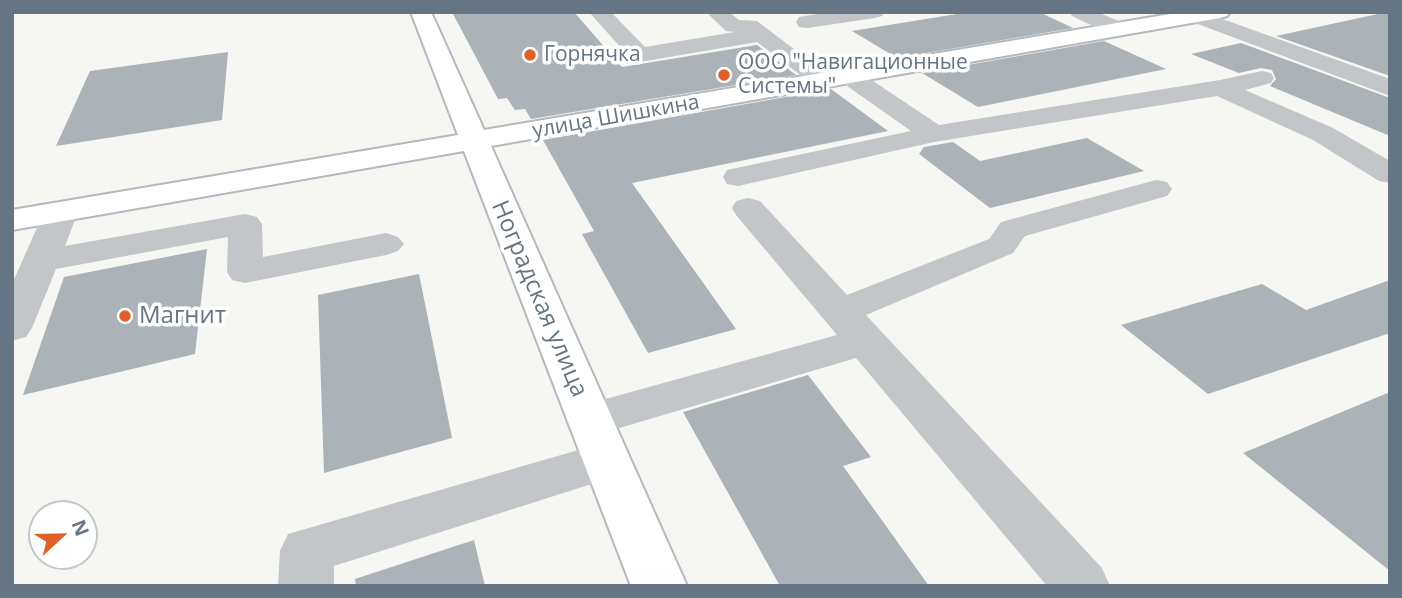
<!DOCTYPE html>
<meta charset="utf-8">
<style>
body{margin:0}
#map{position:relative;width:1402px;height:598px;overflow:hidden;background:#f6f6f3;font-family:"Open Sans",sans-serif}
canvas{display:block}
.frame{position:absolute;inset:0;border:14px solid #667584;pointer-events:none}
.north{position:absolute;left:28px;top:500px;width:70px;height:70px;box-sizing:border-box;background:#fff;border:2px solid #c2c8ce;border-radius:50%;rotate:68deg;font-size:19px;font-weight:700;line-height:28px;text-align:center;color:#667584}
.north::after{content:'';display:block;margin:auto;width:24px;height:32px;background:#e15f28;clip-path:polygon(50% 0,100% 100%,50% 72%,0 100%)}
</style>
<div id="map">
<canvas width="1402" height="598"></canvas>
<div class="frame"></div>
<div class="north">N</div>
</div>
<script>
const context = document.querySelector('canvas').getContext('2d');
context.lineJoin = 'round';
function fillPath(path, color) {
  context.fillStyle = color;
  context.fill(path, 'evenodd');
}
function toPath(rows) {
  const path = new Path2D();
  for (const r of rows) {
    path.moveTo(r[0], r[1]);
    for (let i = 2; i < r.length; i += 2) path.lineTo(r[i], r[i + 1]);
  }
  return path;
}
function trace(path, color, width, dash) {
  context.strokeStyle = color;
  context.lineWidth = width;
  context.lineCap = dash ? 'butt' : 'round';
  context.setLineDash(dash || []);
  context.stroke(path);
}
function write(font, color, halo, rows, align = 'center') {
  context.font = font + ' "Open Sans",sans-serif';
  context.lineWidth = 7;
  context.setLineDash([]);
  context.textBaseline = 'middle';
  context.strokeStyle = halo;
  context.fillStyle = color;
  for (const [text, x, y, turn = 0] of rows) {
    context.save();
    context.translate(x, y);
    context.rotate((+turn || 0) * Math.PI / 180);
    context.textAlign = isNaN(turn) ? turn : align;
    if (halo) context.strokeText(text, 0, 0);
    context.fillText(text, 0, 0);
    context.restore();
  }
}
fillPath(toPath([
 [452,12,574,12,622,67,757,45,796,75,531,119,525,109,515,110,507,98,498,99],
 [969,12,1039,12,1073,28,897,58,852,31],
 [1387,12,1390,12,1390,76,1276,36],
 [1104,41,1166,69,978,107,922,73],
 [1241,43,1390,98,1390,136,1270,86,1276,79,1272,70,1261,68,1239,73,1191,54],
 [228,52,222,120,56,146,90,71],
 [831,89,888,131,632,183,736,329,648,353,582,234,594,231,543,140],
 [1087,138,1144,171,990,208,919,154,924,147,953,142,980,161],
 [207,249,195,354,23,395,64,277],
 [419,274,452,438,324,473,318,295],
 [1390,280,1390,333,1208,394,1121,325,1262,284,1306,310],
 [808,375,871,457,843,466,929,586,780,586,683,412],
 [1390,392,1390,571,1243,453],
 [474,540,485,586,356,586,355,579]
]), '#abb2b8');
const major = toPath([
 [411,12,431,12,484,130,1182,12,1230,12,1227,16,1220,18,491,146,687,586,631,586,464,151,12,230,12,210,458,135,411,12]
]);
trace(major, '#b5b9bd', 4);
fillPath(toPath([
 [589,12,611,12,645,47,735,32,726,31,706,12,729,12,739,20,757,21,836,81,833,86,824,88,815,86,757,42,640,62,632,60,589,12],
 [830,12,885,12,882,16,875,18,807,28,799,27,796,22,799,17,830,12],
 [1069,12,1097,12,1126,24,1129,29,1126,34,1118,36,1110,34,1072,16,1069,12],
 [1186,12,1203,12,1390,79,1390,96,1187,20,1184,16,1186,12],
 [849,69,858,71,939,125,1220,80,1262,71,1271,73,1274,78,1271,83,1245,90,1333,128,1390,161,1390,183,1379,181,1313,140,1217,96,934,142,738,186,727,184,723,177,727,170,911,131,840,81,837,76,840,71,849,69],
 [1156,180,1167,182,1172,189,1167,196,1025,236,1013,253,866,315,1102,568,1110,586,1047,586,856,358,589,437,573,432,566,420,573,408,837,335,736,215,732,208,736,201,748,198,760,201,847,295,989,239,1001,222,1156,180],
 [61,202,73,205,78,212,65,246,245,214,257,217,262,224,263,257,386,233,398,237,404,244,398,251,386,255,245,283,232,280,227,272,228,237,56,269,32,328,26,337,12,341,12,284,44,212,49,205,61,202],
 [606,442,623,448,630,461,623,474,334,566,334,586,278,586,280,551,288,534,606,442]
]), '#c2c6c9');
fillPath(major, '#fff');
for (const [x, y, r, color] of [
 [530,55,7,"#e15f28"],
 [724,75,7,"#e15f28"],
 [125,316,7,"#e15f28"]
]) {
  const dot = new Path2D();
  dot.arc(x, y, r, 0, 2 * Math.PI);
  context.fillStyle = color;
  context.fill(dot);
  trace(dot, '#fff', 2.5);
}
write('21px', '#667584', '#fff', [
 ["Горнячка",544,55],
 ["ООО \"Навигационные",738,63],
 ["Системы\"",738,87]
], 'left');
write('21px', '#667584', '#fff', [
 ["улица Шишкина",616,117,-10]
]);
write('24px', '#667584', '#fff', [
 ["Ноградская улица",539,299,67]
]);
write('24px', '#667584', '#fff', [
 ["Магнит",139,316]
], 'left');
</script>
